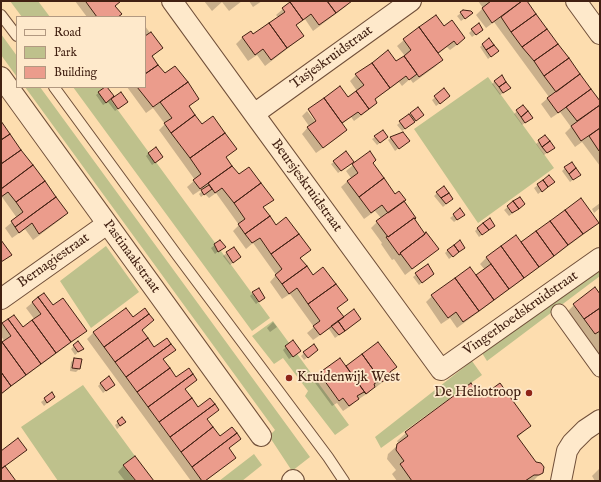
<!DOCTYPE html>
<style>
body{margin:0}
#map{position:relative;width:601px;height:482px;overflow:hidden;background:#fdddaf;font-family:"IM FELL English",serif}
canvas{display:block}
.frame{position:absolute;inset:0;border:2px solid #412012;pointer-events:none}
.legend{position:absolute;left:16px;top:16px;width:130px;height:72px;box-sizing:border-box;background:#fee9cb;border:1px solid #b29981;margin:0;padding:5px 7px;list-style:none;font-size:12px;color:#412012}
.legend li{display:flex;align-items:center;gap:8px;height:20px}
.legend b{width:20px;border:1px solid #b29981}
</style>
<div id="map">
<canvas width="601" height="482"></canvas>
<div class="frame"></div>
<ul class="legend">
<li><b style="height:5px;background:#fee9cb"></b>Road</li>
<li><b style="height:11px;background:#bec18c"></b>Park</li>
<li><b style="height:11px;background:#eb9c8c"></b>Building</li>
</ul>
</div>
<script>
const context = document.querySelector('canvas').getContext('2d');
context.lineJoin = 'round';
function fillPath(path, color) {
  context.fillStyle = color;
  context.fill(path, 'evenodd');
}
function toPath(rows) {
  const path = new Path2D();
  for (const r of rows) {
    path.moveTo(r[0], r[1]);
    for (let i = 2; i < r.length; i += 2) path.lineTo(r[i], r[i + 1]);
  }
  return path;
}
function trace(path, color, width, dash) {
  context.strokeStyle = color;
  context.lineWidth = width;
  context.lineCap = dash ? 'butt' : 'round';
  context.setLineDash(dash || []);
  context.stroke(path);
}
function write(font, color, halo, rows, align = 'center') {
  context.font = font + ' "IM FELL English",serif';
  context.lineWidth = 3.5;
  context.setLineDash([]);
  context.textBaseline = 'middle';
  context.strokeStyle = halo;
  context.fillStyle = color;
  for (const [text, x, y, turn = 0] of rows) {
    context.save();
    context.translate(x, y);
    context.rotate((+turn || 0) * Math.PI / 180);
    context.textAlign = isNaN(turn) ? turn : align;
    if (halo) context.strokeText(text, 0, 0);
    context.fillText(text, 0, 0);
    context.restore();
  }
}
fillPath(toPath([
 [10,1,38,1,50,17,22,17],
 [1,34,17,56,17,77,1,55],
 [488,77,554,168,478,223,414,129],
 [25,87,40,87,310,457,292,471,269,436,275,430],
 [73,87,101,87,270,318,252,331],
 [106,246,139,292,91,328,60,281],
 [600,267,600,276,487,361,482,353],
 [273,321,349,425,335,435,305,396,308,391,283,358,274,364,252,336],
 [472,361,482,375,381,448,375,437],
 [83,385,135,456,123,465,135,481,58,481,21,427],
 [254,454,262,465,242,481,219,481]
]), '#bec18c');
fillPath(toPath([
 [75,1,121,1,114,7,122,17,87,17],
 [204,1,242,1,229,11,222,2,212,11],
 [249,1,262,1,253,7],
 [293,1,351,1,345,7,313,31,305,19,295,26,303,36,296,42,265,66,257,55,248,61,236,44,242,38,251,32,253,36,278,17,276,15,283,9],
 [478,1,526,1,600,102,600,166,582,142,575,147,565,133,571,127,560,112,551,118,541,104,549,97,494,22,486,28,476,15,483,8],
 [464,11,468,16,461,21,457,16],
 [436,17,458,44,450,50,447,47,438,54,442,59,436,66,413,83,410,79,402,86,399,82,374,100,376,103,370,109,354,121,351,117,342,124,346,130,340,136,316,153,302,134,309,126,302,116,307,111,318,125,319,124,309,110,340,87,348,98,357,91,350,81,356,75,388,52,396,63,405,56,397,46,404,40],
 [145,26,161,48,152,57,165,75,198,99,189,107,202,125,235,149,225,158,239,176,272,200,262,208,276,226,309,250,300,259,313,277,346,300,337,309,343,318,357,322,335,338,329,329,313,340,307,333,314,327,290,294,282,299,270,282,276,275,253,243,246,249,233,231,239,225,216,193,209,198,205,194,201,197,199,194,203,190,202,189,193,195,187,187,195,180,159,130,165,124,153,108,146,113,127,87,145,87],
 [472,30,479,32,472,37,469,33],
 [482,45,494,54,488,59,480,47],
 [495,81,507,91,500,95,492,84],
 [106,87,114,98,124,105,115,111,108,102,103,105,96,95],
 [444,90,446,99,436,106,432,100],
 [523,106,528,121,522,125,514,114],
 [418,109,420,118,402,131,397,125],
 [1,123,67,213,61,219,33,240,25,229,12,238,5,228,17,218,2,197,1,198],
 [545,136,550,151,544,155,536,144],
 [375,137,384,140,377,145,372,139],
 [391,138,405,143,395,151,388,140],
 [149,153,159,160,152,165,146,156],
 [334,162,349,165,338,173,331,164],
 [372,163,395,195,403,202,415,218,413,219,425,235,438,249,431,255,405,275,394,259,392,260,381,244,382,243,371,228,381,218,375,211,364,219,341,187,351,178,346,171,353,165],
 [565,168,577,177,570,182,562,171],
 [549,176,550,185,538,194,534,188],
 [437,193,452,199,443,207,434,196],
 [519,198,521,207,509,216,504,210],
 [600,203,600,208,594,213,592,209],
 [460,210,461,217,454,222,450,218],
 [597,223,591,229,457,328,450,318,441,324,426,302,432,296,476,276,485,270,480,264,486,258,502,246,520,244],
 [494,226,479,237,475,231,478,228],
 [220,241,221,249,215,254,211,248],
 [233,248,237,260,230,265,223,256],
 [448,250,461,250,449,259,445,253],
 [427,266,430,276,419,285,413,277],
 [253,293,261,300,256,304,250,296],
 [600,295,600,355,568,311,574,305],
 [33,302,53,307,85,331,79,337,1,394,1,344,5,342,1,336,1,326,3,324,23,328,35,320,26,308],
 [126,309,154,349,174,350,163,360,176,378,196,380,184,390,198,408,218,410,206,420,220,438,240,439,228,449,234,458,228,464,205,481,191,481,87,339,93,333],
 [273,322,277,327,270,332,267,328],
 [378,344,395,367,389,373,390,375,384,381,375,388,374,387,368,393,359,399,358,398,352,405,343,411,337,403,332,406,313,380,319,374,340,359,346,367],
 [74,346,82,349,75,355,71,349],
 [286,347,297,353,289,359,283,350],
 [317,350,304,360,301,356,304,353],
 [74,359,81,360,79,369,76,372,70,371,71,362],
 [101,383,110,388,103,393,98,386],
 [52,394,54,397,44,406,41,402],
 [481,398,530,426,517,438,542,472,533,481,397,481,392,474,396,470,387,459,388,454,399,444,397,441,406,433],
 [122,419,125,422,117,429,115,425],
 [124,465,153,481,125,481,118,472],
 [600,468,600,481,595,481,592,476]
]), '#0003');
const building = toPath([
 [86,1,121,1,115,6,122,14,118,17,97,17,86,2,86,1],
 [291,1,327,1,336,13,319,25,311,14,303,20,290,2,291,1],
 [327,1,352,1,336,13,327,1],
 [491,1,522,1,492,23,482,8,491,1],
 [522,1,527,1,536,14,511,32,501,17,522,1],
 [290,2,303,20,296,25,304,36,287,48,269,23,285,12,282,8,290,2],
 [463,10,471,11,473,13,465,19,460,12,463,10],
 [536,14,547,29,522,47,511,32,536,14],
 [436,15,444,26,452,20,465,38,457,45,454,41,438,53,419,27,436,15],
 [269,23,287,48,271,60,263,49,255,55,242,37,251,31,253,34,269,23],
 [479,23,483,30,476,35,471,29,479,23],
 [419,27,443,60,419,77,404,56,411,50,403,39,419,27],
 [547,29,558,44,534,61,522,47,547,29],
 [151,32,163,48,152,56,158,65,145,74,145,36,151,32],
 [489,38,494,45,486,50,482,44,489,38],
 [558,44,569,58,544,76,534,61,558,44],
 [494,45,499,51,491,57,486,50,494,45],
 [388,50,396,61,404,56,417,74,409,80,406,76,390,88,372,63,388,50],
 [569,58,580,74,556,92,544,76,569,58],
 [372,63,390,88,375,99,377,103,369,109,356,91,364,85,355,74,372,63],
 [158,65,165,73,175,66,188,82,153,107,137,87,145,87,145,74,158,65],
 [580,74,591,89,558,113,547,98,580,74],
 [502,75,506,82,499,87,494,81,502,75],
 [188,82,199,99,189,106,195,115,171,133,164,123,172,118,160,102,188,82],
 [506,82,511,88,503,93,499,87,506,82],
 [340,86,348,97,356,91,369,109,361,115,358,112,342,123,324,98,340,86],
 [105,87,107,87,114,96,106,103,98,92,105,87],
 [444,88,450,96,440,104,434,96,444,88],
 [591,89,600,101,600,105,577,121,566,107,591,89],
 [121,92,128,102,118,109,111,99,121,92],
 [324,98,347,130,323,148,307,127,316,121,308,109,324,98],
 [523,105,528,111,521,117,516,110,523,105],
 [600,105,600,128,581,141,571,126,600,105],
 [418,107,424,115,416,121,410,113,418,107],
 [528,111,533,118,525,123,521,117,528,111],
 [409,114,415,122,405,129,399,121,409,114],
 [195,115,202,124,213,116,225,133,190,158,171,133,195,115],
 [1,121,10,134,1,140,1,121],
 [600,128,600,151,599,151,589,136,600,128],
 [383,130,388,137,380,143,374,136,383,130],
 [403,132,410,141,399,149,390,137,403,132],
 [225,133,237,149,226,157,232,166,200,189,193,180,201,174,190,158,225,133],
 [10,134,21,150,1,164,1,140,10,134],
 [545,135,550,141,542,147,538,140,545,135],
 [550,141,555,148,547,153,542,147,550,141],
 [156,147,163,157,155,163,148,153,156,147],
 [21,150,33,165,1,189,1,164,21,150],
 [346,151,354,162,341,171,333,161,346,151],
 [370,151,376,160,373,163,384,178,359,197,347,181,358,173,352,164,370,151],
 [572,162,576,168,569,174,564,167,572,162],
 [33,165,45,181,16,202,8,192,1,197,1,189,33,165],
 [232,166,239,174,249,167,261,183,234,203,222,188,215,193,208,183,232,166],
 [576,168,581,175,573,180,569,174,576,168],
 [549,175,555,182,548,187,543,180,549,175],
 [384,178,395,194,399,191,406,200,388,213,382,205,371,213,359,197,384,178],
 [543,180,548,187,542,192,537,184,543,180],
 [45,181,56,197,15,227,11,221,23,212,16,202,45,181],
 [261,183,274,200,263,207,270,216,245,234,238,224,245,219,234,203,261,183],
 [209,185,212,189,204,195,201,190,209,185],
 [444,186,449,193,441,198,436,192,444,186],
 [449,193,453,199,446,204,441,198,449,193],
 [56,197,68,213,39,234,32,223,19,233,15,227,56,197],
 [520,197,525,204,519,209,513,201,520,197],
 [581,198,599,223,583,234,565,210,581,198],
 [404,201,416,218,415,219,414,218,388,237,376,221,404,201],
 [513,201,519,209,512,213,507,206,513,201],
 [460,208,465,215,457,220,453,214,460,208],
 [565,210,583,234,568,245,550,221,565,210],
 [270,216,276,225,286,217,299,234,271,254,260,238,252,243,245,234,270,216],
 [414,218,425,234,400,253,401,254,399,255,386,237,388,236,388,237,414,218],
 [490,218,495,226,489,230,483,223,490,218],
 [550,221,568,245,554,256,536,231,550,221],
 [483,223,489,230,482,235,477,228,483,223],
 [536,231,554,256,539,267,521,242,536,231],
 [426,232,439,249,412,269,400,253,425,234,425,233,426,232],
 [299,234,311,250,300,258,307,266,282,284,275,275,282,269,271,254,299,234],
 [516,235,539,267,524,278,501,246,516,235],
 [1,240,12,255,1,262,1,240],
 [220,240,226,247,218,252,214,244,220,240],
 [460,240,465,248,459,252,454,245,460,240],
 [454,245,459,252,453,257,447,250,454,245],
 [501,246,524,278,509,289,486,257,501,246],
 [234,247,241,257,233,263,226,252,234,247],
 [428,264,434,274,422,283,415,273,428,264],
 [491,264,509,289,494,300,476,275,491,264],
 [307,266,313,275,323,267,336,284,308,304,297,288,289,294,282,284,307,266],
 [470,267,494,300,479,311,455,278,470,267],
 [455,278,479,311,463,322,456,312,448,318,431,295,455,278],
 [336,284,348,300,337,308,344,317,320,335,313,326,320,321,308,304,336,284],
 [595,287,600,294,600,308,584,319,573,304,595,287],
 [259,288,265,298,259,302,252,292,259,288],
 [44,293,53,305,63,298,87,331,71,342,38,297,44,293],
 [38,297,71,342,56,353,32,320,41,314,32,302,38,297],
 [126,308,133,317,145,308,149,314,104,347,93,332,126,308],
 [600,308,600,331,595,334,584,319,600,308],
 [354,309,361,319,345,331,338,321,354,309],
 [149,314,154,320,142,330,148,338,115,362,104,347,149,314],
 [14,315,23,327,32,320,56,353,41,364,8,319,14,315],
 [8,319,41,364,26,375,2,342,11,336,2,323,8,319],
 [338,321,345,331,339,335,331,326,338,321],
 [148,338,154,347,167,338,171,344,126,377,115,362,148,338],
 [293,340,301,351,293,357,285,346,293,340],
 [78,341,84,349,78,352,73,345,78,341],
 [2,342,26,375,11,386,1,372,1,343,2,342],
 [378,342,397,367,390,372,391,375,382,382,362,354,378,342],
 [171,344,176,350,163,359,170,368,137,392,126,377,171,344],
 [314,344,318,350,308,358,303,352,314,344],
 [362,354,382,382,380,380,374,384,375,387,366,394,346,366,362,354],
 [74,358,82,359,80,369,72,368,74,358],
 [340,358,366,394,364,392,357,396,359,399,349,406,343,398,339,401,319,373,340,358],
 [170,368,176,377,189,368,193,374,148,407,137,392,170,368],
 [1,372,11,386,1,394,1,372],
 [193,374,197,380,185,389,192,398,159,422,148,407,193,374],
 [109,376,115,385,106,391,100,383,109,376],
 [471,383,481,397,500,383,531,426,517,436,536,462,541,463,544,467,543,473,539,475,534,475,525,481,412,481,400,464,404,461,396,450,397,444,408,436,405,432,471,383],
 [52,392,55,397,47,403,44,398,52,392],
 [192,398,198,407,210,398,215,404,170,437,159,422,192,398],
 [215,404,219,410,207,419,213,427,181,452,170,437,215,404],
 [122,417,126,422,120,426,117,421,122,417],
 [213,427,220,436,232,427,237,433,192,467,181,452,213,427],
 [237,433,241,439,229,448,236,458,205,481,202,481,192,467,237,433],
 [18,438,27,450,1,469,1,451,18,438],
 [135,456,154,481,136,481,123,465,135,456],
 [5,466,16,481,1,481,1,469,5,466]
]);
fillPath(building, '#eb9c8c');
trace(building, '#412012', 1);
const service = toPath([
 [1,15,17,36],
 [54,87,177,255,328,457,344,481]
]);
const pedestrian = toPath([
 [559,312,600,369]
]);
const minor = toPath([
 [172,1,254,114,441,370,600,258],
 [576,1,600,34],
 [1,77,261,436],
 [254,114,411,1],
 [1,299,107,224],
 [292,481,293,480,294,481],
 [561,481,567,451,572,443,585,430,600,420]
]);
trace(service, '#704f39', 12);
trace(pedestrian, '#704f39', 17);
trace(minor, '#704f39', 22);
trace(service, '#fee9cb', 10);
trace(pedestrian, '#fee9cb', 15);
trace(minor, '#fee9cb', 20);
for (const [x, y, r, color] of [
 [289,378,4,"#8f2418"],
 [529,393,4,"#8f2418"]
]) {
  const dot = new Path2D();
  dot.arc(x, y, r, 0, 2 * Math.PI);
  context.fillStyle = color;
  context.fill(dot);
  trace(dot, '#fee9cb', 1.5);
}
write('14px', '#412012', '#fee9cb', [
 ["Tasjeskruidstraat",332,58,-36],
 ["Beursjeskruidstraat",306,186,54],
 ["Pastinaakstraat",131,257,54],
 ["Bernagiestraat",54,261,-35],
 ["Vingerhoedskruidstraat",521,314,-35]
]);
write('14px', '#412012', '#fee9cb', [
 ["Kruidenwijk West",297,378],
 ["De Heliotroop",521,393,"right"]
], 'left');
</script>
